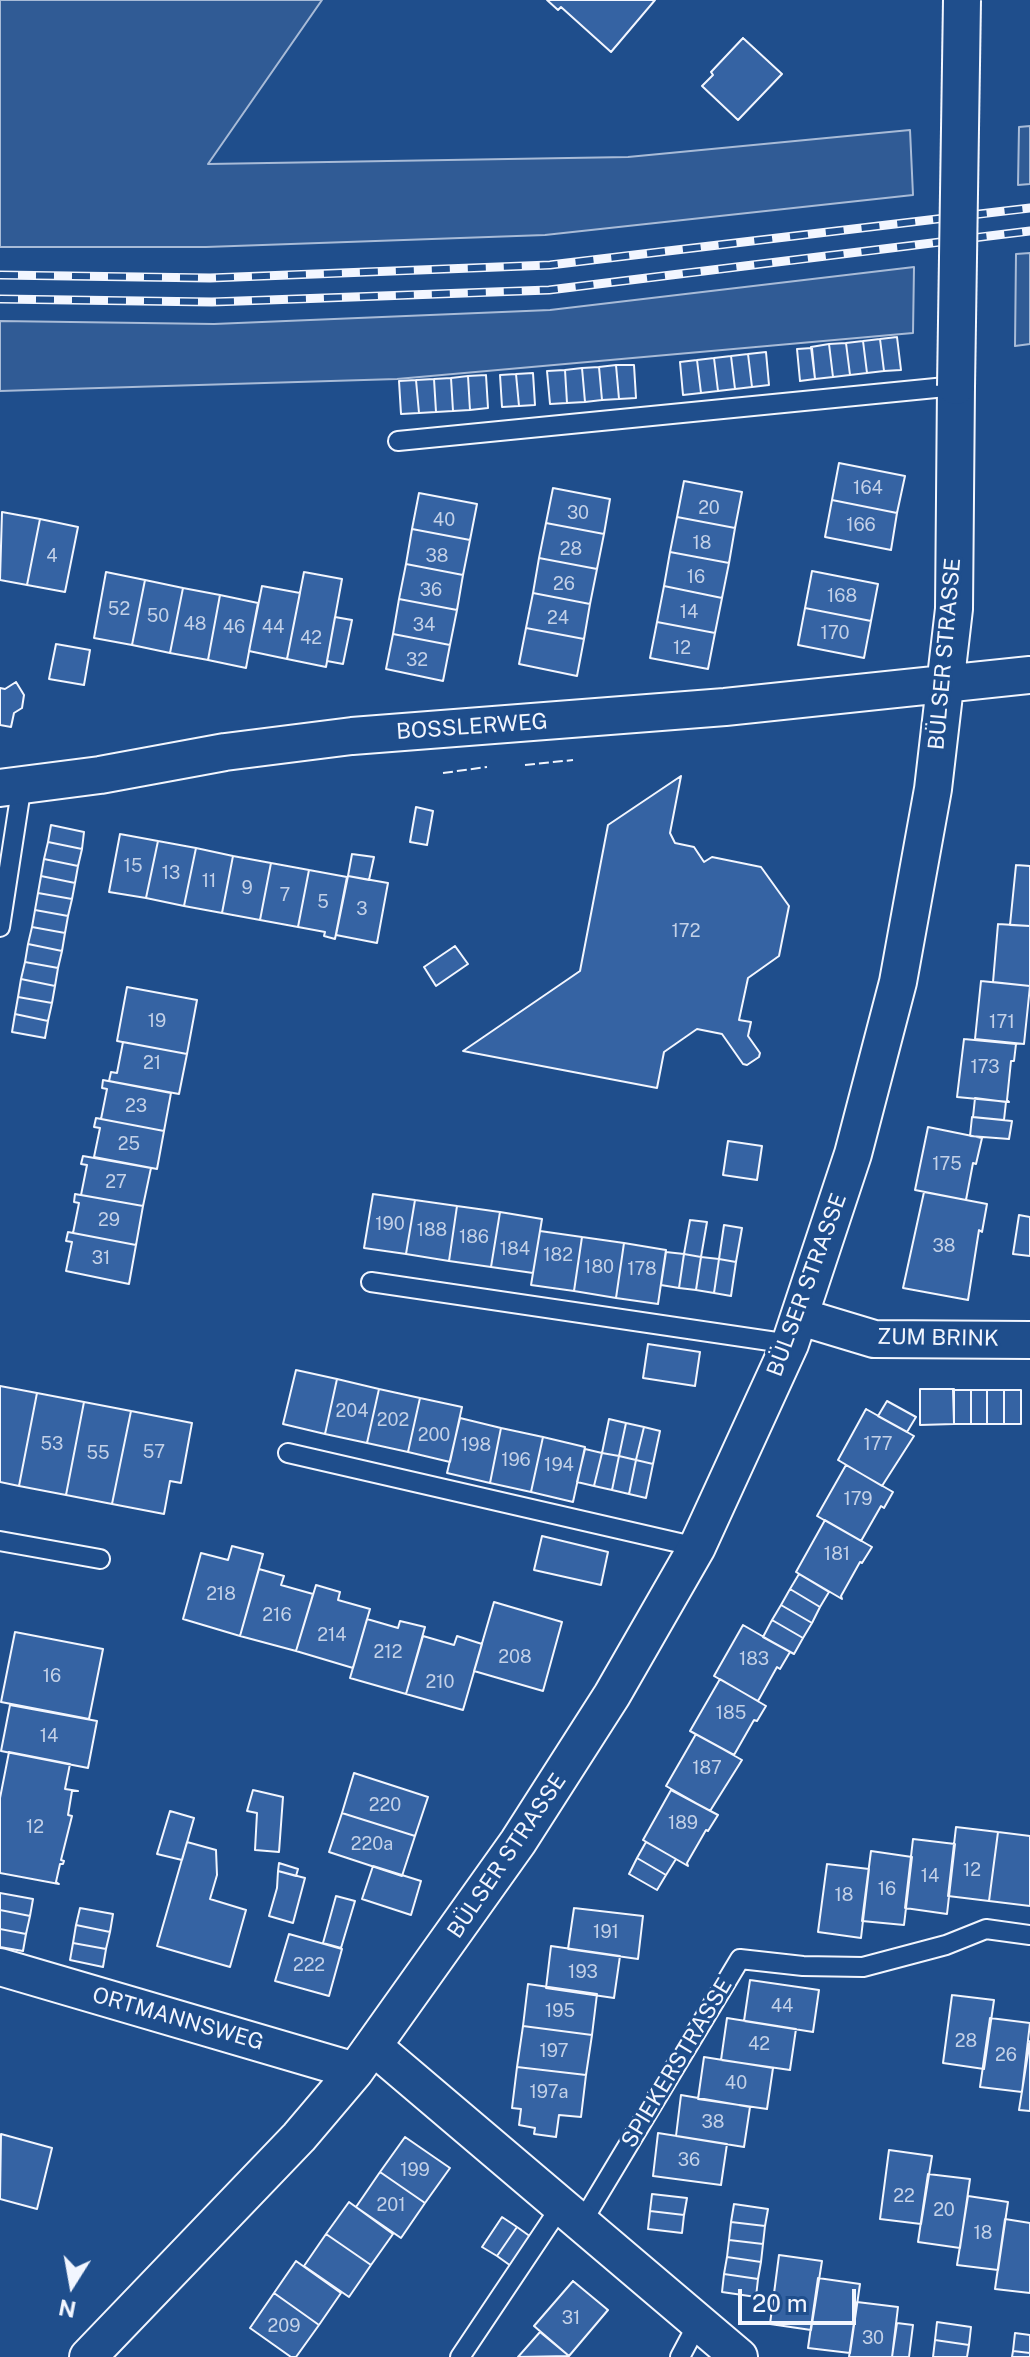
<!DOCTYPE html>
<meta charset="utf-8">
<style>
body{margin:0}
#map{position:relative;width:1030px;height:2357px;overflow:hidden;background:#1f4e8c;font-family:"Public Sans",sans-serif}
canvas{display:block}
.north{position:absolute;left:32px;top:2245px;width:80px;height:80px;-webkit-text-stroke:6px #1f4e8c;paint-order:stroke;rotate:191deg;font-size:22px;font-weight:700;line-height:32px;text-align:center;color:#f2f6ff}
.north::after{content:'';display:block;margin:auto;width:28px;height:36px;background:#f2f6ff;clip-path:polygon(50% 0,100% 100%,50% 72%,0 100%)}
.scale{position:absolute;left:738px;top:2289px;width:118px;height:36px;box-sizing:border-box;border:4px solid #f2f6ff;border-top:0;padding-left:10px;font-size:24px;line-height:28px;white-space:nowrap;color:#f2f6ff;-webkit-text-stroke:6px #1f4e8c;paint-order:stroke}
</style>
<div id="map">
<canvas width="1030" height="2357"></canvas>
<div class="north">N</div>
<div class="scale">20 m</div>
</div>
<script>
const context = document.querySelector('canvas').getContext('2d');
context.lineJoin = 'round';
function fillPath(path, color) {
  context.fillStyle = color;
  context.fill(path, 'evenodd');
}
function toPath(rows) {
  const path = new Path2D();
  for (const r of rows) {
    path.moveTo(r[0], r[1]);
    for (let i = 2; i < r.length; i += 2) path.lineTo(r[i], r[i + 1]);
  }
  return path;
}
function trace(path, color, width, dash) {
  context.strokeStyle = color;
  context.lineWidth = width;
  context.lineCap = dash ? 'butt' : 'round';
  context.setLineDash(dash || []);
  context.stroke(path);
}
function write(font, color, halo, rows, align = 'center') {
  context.font = font + ' "Public Sans",sans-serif';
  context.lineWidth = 6;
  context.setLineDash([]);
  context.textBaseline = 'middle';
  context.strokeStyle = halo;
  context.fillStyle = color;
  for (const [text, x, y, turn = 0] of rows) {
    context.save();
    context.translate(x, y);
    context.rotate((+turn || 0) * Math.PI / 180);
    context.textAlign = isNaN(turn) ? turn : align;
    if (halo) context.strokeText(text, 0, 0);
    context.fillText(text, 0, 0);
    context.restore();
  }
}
const green = toPath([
 [0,0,322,0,208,164,628,157,910,130,913,195,545,235,206,247,0,247,0,0],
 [1030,126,1030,184,1018,185,1019,127,1030,126],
 [1030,253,1030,344,1015,346,1016,254,1030,253],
 [914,267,913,333,397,379,0,391,0,321,214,324,550,310,914,267]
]);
fillPath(green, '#305b95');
trace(green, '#a8bbd7', 2);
const building = toPath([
 [547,0,655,0,611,52,561,7,558,10,547,0],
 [743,38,782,74,738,120,702,86,713,75,711,72,743,38],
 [897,337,901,370,884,371,880,339,897,337],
 [880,339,884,371,867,373,863,341,880,339],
 [863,341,867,373,850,375,846,343,863,341],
 [846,343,850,375,833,377,829,344,846,343],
 [829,344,833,377,815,379,811,347,829,344],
 [812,348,815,379,800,381,797,349,812,348],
 [766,352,769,385,752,387,748,354,766,352],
 [748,354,752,387,735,389,731,356,748,354],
 [731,356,735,389,718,391,714,358,731,356],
 [714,358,718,391,701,393,697,360,714,358],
 [697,360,701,393,683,395,680,362,697,360],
 [616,365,634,365,636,398,619,399,616,365],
 [616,365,619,399,602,400,599,367,616,365],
 [599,367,602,400,585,402,582,368,599,367],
 [582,368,585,402,567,403,565,370,582,368],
 [565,370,567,403,550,404,547,371,565,370],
 [533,373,535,405,519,406,516,374,533,373],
 [516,374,519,406,502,407,500,375,516,374],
 [486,375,488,408,470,410,468,376,486,375],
 [468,376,470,410,453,411,451,378,468,376],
 [451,378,453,411,436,412,434,379,451,378],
 [434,379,436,412,419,413,416,380,434,379],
 [416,380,419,413,401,414,399,381,416,380],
 [839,463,905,476,897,513,832,500,839,463],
 [684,481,742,492,735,528,677,517,684,481],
 [553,488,610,499,604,534,546,523,553,488],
 [419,493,477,504,470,540,412,529,419,493],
 [832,500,897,513,891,550,825,537,832,500],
 [2,512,40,519,27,585,0,580,2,512],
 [677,517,735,528,729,563,670,552,677,517],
 [40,519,78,527,65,592,27,585,40,519],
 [546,523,604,534,597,569,539,558,546,523],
 [412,529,470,540,463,575,406,564,412,529],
 [670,552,729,563,722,598,664,586,670,552],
 [539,558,597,569,590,604,533,593,539,558],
 [406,564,463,575,457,610,399,599,406,564],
 [812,571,878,584,871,621,805,608,812,571],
 [106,572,145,580,132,645,94,638,106,572],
 [304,572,342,579,326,667,287,659,304,572],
 [145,580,183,588,170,653,132,645,145,580],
 [262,586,300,593,287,659,249,651,262,586],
 [664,586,722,598,715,633,657,622,664,586],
 [183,588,220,595,208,660,170,653,183,588],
 [533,593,590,604,584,639,526,628,533,593],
 [220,595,258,603,246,668,208,660,220,595],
 [399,599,457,610,450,645,393,634,399,599],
 [805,608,871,621,864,658,798,645,805,608],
 [335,617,352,620,343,664,327,661,335,617],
 [657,622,715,633,708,669,650,658,657,622],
 [526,628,584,639,577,676,519,664,526,628],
 [393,634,450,645,443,681,386,669,393,634],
 [56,644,90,650,84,685,49,679,56,644],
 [16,682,24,695,22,708,14,713,11,727,0,725,0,688,5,689,16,682],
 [681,776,670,833,675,843,694,847,704,862,712,857,761,867,789,906,779,956,748,978,739,1020,751,1022,748,1036,760,1053,759,1057,747,1065,743,1064,722,1034,697,1029,664,1052,657,1088,463,1051,580,971,608,825,681,776],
 [416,807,433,811,427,845,410,842,416,807],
 [51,825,84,832,82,849,48,842,51,825],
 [120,834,158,841,146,898,109,892,120,834],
 [158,841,196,848,184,906,146,898,158,841],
 [48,842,82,849,78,866,44,859,48,842],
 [196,848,233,856,222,913,184,906,196,848],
 [352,854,374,857,369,880,348,876,352,854],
 [233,856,271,863,260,920,222,913,233,856],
 [44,859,78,866,75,883,41,876,44,859],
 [271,863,309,870,298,927,260,920,271,863],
 [1016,865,1030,866,1030,926,1010,925,1016,865],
 [309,870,347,877,335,939,324,936,325,932,298,927,309,870],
 [41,876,75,883,72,899,38,893,41,876],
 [348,876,388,883,377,943,336,935,348,876],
 [38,893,72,899,68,916,35,910,38,893],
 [35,910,68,916,65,933,32,927,35,910],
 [998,924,1030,926,1030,986,993,982,998,924],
 [32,927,65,933,62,951,28,944,32,927],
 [28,944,62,951,58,968,25,962,28,944],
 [455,946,468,964,436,986,424,967,455,946],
 [25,962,58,968,55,986,21,979,25,962],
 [21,979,55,986,52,1003,18,997,21,979],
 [981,981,1030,986,1024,1044,975,1039,981,981],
 [127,987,197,1000,187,1054,117,1041,127,987],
 [18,997,52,1003,48,1021,15,1014,18,997],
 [15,1014,48,1021,45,1038,12,1032,15,1014],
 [964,1039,1016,1044,1014,1061,1011,1061,1007,1100,1009,1102,957,1097,964,1039],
 [123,1042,187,1054,179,1094,109,1081,111,1072,117,1073,123,1042],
 [103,1080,171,1093,164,1131,101,1119,107,1089,102,1088,103,1080],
 [975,1098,1006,1102,1004,1120,973,1117,975,1098],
 [972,1117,1012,1121,1009,1139,970,1136,972,1117],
 [96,1118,164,1131,157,1169,94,1157,100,1128,94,1127,96,1118],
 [928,1127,982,1138,976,1164,973,1163,966,1200,915,1190,928,1127],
 [728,1141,762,1146,757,1180,723,1175,728,1141],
 [83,1156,151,1168,143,1206,81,1195,87,1165,81,1164,83,1156],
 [924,1192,987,1204,982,1232,979,1230,968,1300,903,1288,924,1192],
 [75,1194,143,1206,136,1245,73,1233,79,1203,74,1202,75,1194],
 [373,1194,415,1200,406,1254,364,1248,373,1194],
 [415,1200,457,1206,449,1261,406,1254,415,1200],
 [457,1206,500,1212,491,1267,449,1261,457,1206],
 [500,1212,542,1219,533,1273,491,1267,500,1212],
 [1019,1215,1030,1217,1030,1256,1013,1254,1019,1215],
 [690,1220,707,1222,701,1257,684,1254,690,1220],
 [724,1225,742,1228,736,1262,719,1259,724,1225],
 [540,1231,582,1237,574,1291,531,1285,540,1231],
 [68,1232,136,1245,129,1284,66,1271,72,1242,66,1241,68,1232],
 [582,1237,624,1243,616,1298,574,1291,582,1237],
 [624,1243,666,1250,658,1304,616,1298,624,1243],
 [666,1252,684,1254,679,1288,661,1285,666,1252],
 [684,1254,701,1257,696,1290,679,1288,684,1254],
 [701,1257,719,1259,714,1293,696,1290,701,1257],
 [719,1259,736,1262,731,1296,714,1293,719,1259],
 [648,1344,700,1352,695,1386,643,1378,648,1344],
 [296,1370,337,1379,325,1434,283,1424,296,1370],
 [337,1379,379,1389,367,1443,325,1434,337,1379],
 [0,1386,37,1393,19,1486,0,1482,0,1386],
 [379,1389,420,1398,408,1452,367,1443,379,1389],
 [920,1389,954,1389,954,1424,920,1425,920,1389],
 [953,1390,971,1390,971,1424,954,1424,953,1390],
 [971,1390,987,1390,987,1424,971,1424,971,1390],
 [987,1390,1004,1390,1004,1424,987,1424,987,1390],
 [1004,1390,1021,1390,1021,1424,1004,1424,1004,1390],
 [37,1393,84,1402,66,1495,19,1486,37,1393],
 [420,1398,462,1407,450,1462,408,1452,420,1398],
 [887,1401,916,1417,907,1432,878,1416,887,1401],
 [84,1402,131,1411,112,1504,66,1495,84,1402],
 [866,1409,914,1436,882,1486,838,1460,866,1409],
 [131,1411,192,1423,181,1483,170,1481,164,1514,112,1504,131,1411],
 [460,1418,501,1428,490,1483,447,1473,460,1418],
 [609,1419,626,1423,619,1456,602,1453,609,1419],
 [626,1423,644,1427,636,1460,619,1456,626,1423],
 [644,1427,660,1431,653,1464,636,1460,644,1427],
 [501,1428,543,1437,531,1492,490,1483,501,1428],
 [543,1437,585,1447,573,1502,531,1492,543,1437],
 [585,1449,602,1453,594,1486,577,1482,585,1449],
 [602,1453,619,1456,612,1490,594,1486,602,1453],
 [619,1456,636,1460,629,1494,612,1490,619,1456],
 [636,1460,653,1464,646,1498,629,1494,636,1460],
 [846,1465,893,1492,884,1508,881,1506,861,1541,817,1516,846,1465],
 [825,1520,872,1547,862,1563,860,1562,841,1596,842,1599,796,1572,825,1520],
 [542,1536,608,1552,601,1585,534,1570,542,1536],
 [232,1546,263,1554,240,1636,183,1619,201,1553,228,1560,232,1546],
 [259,1569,284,1576,281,1585,313,1594,296,1651,240,1636,259,1569],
 [799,1574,829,1592,820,1607,790,1589,799,1574],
 [316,1585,340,1592,338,1600,370,1609,353,1668,296,1651,316,1585],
 [790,1589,820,1607,812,1623,781,1605,790,1589],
 [494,1602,562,1622,543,1691,474,1671,494,1602],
 [781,1605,812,1623,803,1638,772,1620,781,1605],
 [367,1619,398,1628,400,1621,425,1627,406,1694,350,1678,367,1619],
 [772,1620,803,1638,794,1654,763,1637,772,1620],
 [743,1625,790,1652,780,1669,777,1667,758,1701,714,1676,743,1625],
 [15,1632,103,1649,89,1719,1,1702,15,1632],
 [423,1636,454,1645,457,1636,482,1644,463,1710,406,1694,423,1636],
 [720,1679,766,1706,757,1721,754,1720,734,1755,690,1731,720,1679],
 [10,1705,97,1721,88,1768,1,1751,10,1705],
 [696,1734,742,1760,710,1811,666,1786,696,1734],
 [9,1752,70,1764,65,1789,78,1791,72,1791,68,1815,72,1816,61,1860,64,1861,63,1864,60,1864,56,1882,59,1884,0,1873,0,1798,9,1752],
 [354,1773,428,1797,415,1836,342,1813,354,1773],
 [253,1790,283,1797,279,1852,255,1850,257,1813,247,1811,253,1790],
 [671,1790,718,1815,708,1831,706,1830,687,1863,688,1866,643,1840,671,1790],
 [170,1811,194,1818,182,1860,157,1854,170,1811],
 [342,1813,415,1836,402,1876,329,1852,342,1813],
 [956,1827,998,1832,989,1901,948,1896,956,1827],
 [998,1832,1030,1836,1030,1906,989,1901,998,1832],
 [913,1839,955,1844,947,1914,905,1908,913,1839],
 [187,1842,216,1850,217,1875,210,1899,246,1910,230,1967,157,1946,187,1842],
 [646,1842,676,1859,666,1875,637,1858,646,1842],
 [871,1851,912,1857,904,1925,862,1921,871,1851],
 [637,1858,666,1875,657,1890,629,1874,637,1858],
 [279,1863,298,1869,296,1876,278,1871,279,1863],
 [827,1864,869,1869,861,1938,818,1932,827,1864],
 [373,1866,421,1881,411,1915,362,1899,373,1866],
 [278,1871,305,1878,293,1923,269,1916,277,1888,278,1871],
 [0,1893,33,1899,30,1916,0,1910,0,1893],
 [336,1896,355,1901,341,1948,323,1943,336,1896],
 [80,1908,113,1914,110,1932,76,1925,80,1908],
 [574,1908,643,1916,638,1959,568,1949,574,1908],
 [0,1910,30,1916,26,1934,0,1929,0,1910],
 [76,1925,110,1932,106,1949,73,1943,76,1925],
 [0,1929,26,1934,23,1951,0,1947,0,1929],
 [289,1934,342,1949,329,1996,275,1981,289,1934],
 [73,1943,106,1949,103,1967,70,1960,73,1943],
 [551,1946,620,1956,614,1998,546,1988,551,1946],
 [750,1980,819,1990,813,2032,744,2021,750,1980],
 [528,1984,597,1994,592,2035,523,2026,528,1984],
 [952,1995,994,2000,984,2069,943,2063,952,1995],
 [727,2018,796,2029,790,2070,721,2060,727,2018],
 [990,2018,1030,2023,1022,2092,980,2087,990,2018],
 [523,2026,592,2035,586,2075,517,2067,523,2026],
 [1030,2041,1030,2111,1019,2110,1030,2041],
 [704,2057,773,2068,767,2109,698,2099,704,2057],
 [517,2067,586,2075,581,2117,559,2115,556,2137,534,2134,535,2128,519,2125,521,2109,512,2108,517,2067],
 [681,2095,750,2107,744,2147,676,2136,681,2095],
 [658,2133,727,2144,721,2185,653,2176,658,2133],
 [1,2134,52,2148,37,2209,0,2199,1,2134],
 [405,2137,450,2168,425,2203,380,2172,405,2137],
 [889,2150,932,2156,921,2224,880,2219,889,2150],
 [380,2172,425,2203,401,2238,356,2207,380,2172],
 [928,2174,970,2179,960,2248,918,2242,928,2174],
 [652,2194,687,2198,684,2215,650,2211,652,2194],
 [968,2196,1008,2202,998,2270,957,2265,968,2196],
 [349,2202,393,2234,371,2265,326,2234,349,2202],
 [734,2204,768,2209,765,2226,731,2222,734,2204],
 [650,2211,684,2215,682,2233,648,2229,650,2211],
 [502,2217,517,2227,497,2256,482,2247,502,2217],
 [1005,2219,1030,2223,1030,2293,995,2289,1005,2219],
 [731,2222,765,2226,763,2244,729,2240,731,2222],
 [517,2227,531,2237,511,2266,497,2256,517,2227],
 [326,2234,371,2265,349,2297,304,2266,326,2234],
 [729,2240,763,2244,761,2262,727,2257,729,2240],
 [779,2255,822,2261,811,2330,770,2324,779,2255],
 [727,2257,761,2262,758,2279,724,2274,727,2257],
 [296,2261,341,2293,319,2325,274,2293,296,2261],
 [724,2274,758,2279,756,2297,722,2292,724,2274],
 [818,2278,860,2284,850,2353,808,2348,818,2278],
 [573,2281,608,2310,569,2356,534,2326,573,2281],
 [274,2293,319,2325,296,2357,291,2357,250,2328,274,2293],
 [857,2302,898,2307,892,2357,849,2357,857,2302],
 [937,2322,971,2327,969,2345,935,2340,937,2322],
 [897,2323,913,2325,909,2357,892,2357,897,2323],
 [540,2332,569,2356,518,2357,540,2332],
 [1015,2333,1030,2335,1030,2353,1013,2351,1015,2333],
 [935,2340,969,2345,967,2357,933,2357,935,2340],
 [1013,2351,1030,2353,1030,2357,1012,2357,1013,2351]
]);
fillPath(building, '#3563a3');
trace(building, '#f2f6ff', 2);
const service = toPath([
 [398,441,956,386],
 [0,927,22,784],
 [371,1282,790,1344],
 [288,1453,697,1547],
 [0,1541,100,1559],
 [582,2222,740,1959,803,1966,863,1967,946,1945,986,1929,1030,1935],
 [460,2357,561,2206],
 [680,2357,698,2323]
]);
const minor = toPath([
 [0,788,100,775,225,752,352,736,725,707,1030,675],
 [801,1317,874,1339,1030,1340],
 [0,1967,355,2071],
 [374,2047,739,2357],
 [88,2357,299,2137,355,2071,518,1842,612,1695,697,1547,790,1344,853,1154,898,982,933,789,954,609,956,386]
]);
trace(service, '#f2f6ff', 22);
trace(minor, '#f2f6ff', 40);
trace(service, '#1f4e8c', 18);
trace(minor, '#1f4e8c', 36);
const rail = toPath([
 [0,275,210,278,550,265,1030,208],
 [0,299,212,302,549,290,1030,231]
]);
trace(rail, '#f2f6ff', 9);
trace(rail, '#1f4e8c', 6, [18]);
const minorBridge = toPath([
 [956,386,962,0]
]);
trace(minorBridge, '#f2f6ff', 40, []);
trace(minorBridge, '#1f4e8c', 36);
trace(toPath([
 [525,765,573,760],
 [443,773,487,767]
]), '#f2f6ff', 2, [10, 4]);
write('18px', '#c3d1e8', null, [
 ["164",868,488],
 ["20",709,508],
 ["30",578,513],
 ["40",444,520],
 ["166",861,525],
 ["18",702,543],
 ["28",571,549],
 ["4",52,556],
 ["38",437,556],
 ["16",696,577],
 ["26",564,584],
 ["36",431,590],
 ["168",842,596],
 ["52",119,609],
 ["14",689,612],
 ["50",158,616],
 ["24",558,618],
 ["48",195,624],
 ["34",424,625],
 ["46",234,627],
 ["44",273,627],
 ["170",835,633],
 ["42",311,638],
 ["12",682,648],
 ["32",417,660],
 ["15",133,866],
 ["13",171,873],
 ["11",209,881],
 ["9",247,888],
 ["7",285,895],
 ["5",323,902],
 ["3",362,909],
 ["172",686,931],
 ["19",157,1021],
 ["171",1002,1022],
 ["21",152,1063],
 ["173",985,1067],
 ["23",136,1106],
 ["25",129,1144],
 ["175",947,1164],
 ["27",116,1182],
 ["29",109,1220],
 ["190",390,1224],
 ["188",432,1230],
 ["186",474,1237],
 ["38",944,1246],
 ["184",515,1249],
 ["182",558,1255],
 ["31",101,1258],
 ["180",599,1267],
 ["178",642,1269],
 ["204",352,1411],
 ["202",393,1420],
 ["200",434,1435],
 ["53",52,1444],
 ["177",878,1444],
 ["198",476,1445],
 ["57",154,1452],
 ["55",98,1453],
 ["196",516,1460],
 ["194",559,1465],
 ["179",858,1499],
 ["181",837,1554],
 ["218",221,1594],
 ["216",277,1615],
 ["214",332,1635],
 ["212",388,1652],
 ["208",515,1657],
 ["183",754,1659],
 ["16",52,1676],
 ["210",440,1682],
 ["185",731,1713],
 ["14",49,1736],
 ["187",707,1768],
 ["220",385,1805],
 ["189",683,1823],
 ["12",35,1827],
 ["220a",372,1844],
 ["12",972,1870],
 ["14",930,1876],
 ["16",887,1889],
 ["18",844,1895],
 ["191",606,1932],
 ["222",309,1965],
 ["193",583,1972],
 ["44",782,2006],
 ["195",560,2011],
 ["28",966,2041],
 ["42",759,2044],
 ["197",554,2051],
 ["26",1006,2055],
 ["40",736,2083],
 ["197a",549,2092],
 ["38",713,2122],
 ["36",689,2160],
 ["199",415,2170],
 ["22",904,2196],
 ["201",391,2205],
 ["20",944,2210],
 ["18",983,2233],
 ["31",571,2318],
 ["209",284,2326],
 ["30",873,2338]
]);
write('22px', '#f2f6ff', '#1f4e8c', [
 ["BÜLSER STRASSE",945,654,-85],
 ["BOSSLERWEG",472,727,-4],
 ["BÜLSER STRASSE",807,1285,-70],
 ["ZUM BRINK",938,1338,1],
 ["BÜLSER STRASSE",507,1856,-56],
 ["ORTMANNSWEG",178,2019,16],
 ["SPIEKERSTRASSE",677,2063,-59]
]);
</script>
